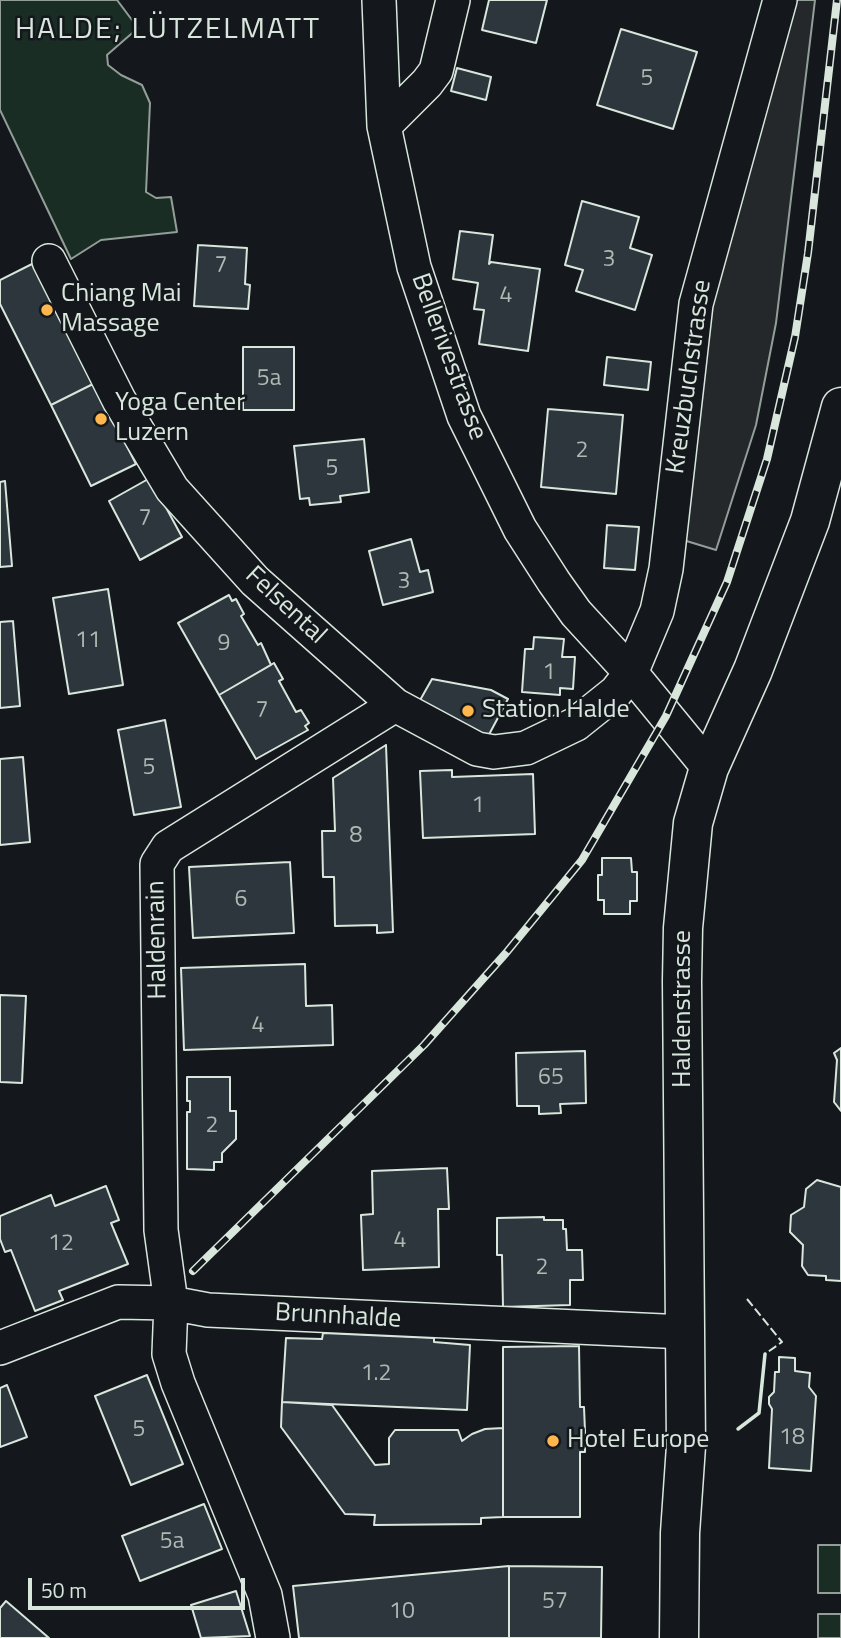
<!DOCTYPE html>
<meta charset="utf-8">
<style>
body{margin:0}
#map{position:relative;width:841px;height:1638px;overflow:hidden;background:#14181c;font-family:"Titillium Web",sans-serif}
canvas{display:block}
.scale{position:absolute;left:28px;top:1578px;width:217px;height:32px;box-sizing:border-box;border:4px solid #d8e6dc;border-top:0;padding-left:9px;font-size:21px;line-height:24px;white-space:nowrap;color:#d8e6dc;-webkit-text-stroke:5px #14181c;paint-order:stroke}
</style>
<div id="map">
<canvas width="841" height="1638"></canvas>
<div class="scale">50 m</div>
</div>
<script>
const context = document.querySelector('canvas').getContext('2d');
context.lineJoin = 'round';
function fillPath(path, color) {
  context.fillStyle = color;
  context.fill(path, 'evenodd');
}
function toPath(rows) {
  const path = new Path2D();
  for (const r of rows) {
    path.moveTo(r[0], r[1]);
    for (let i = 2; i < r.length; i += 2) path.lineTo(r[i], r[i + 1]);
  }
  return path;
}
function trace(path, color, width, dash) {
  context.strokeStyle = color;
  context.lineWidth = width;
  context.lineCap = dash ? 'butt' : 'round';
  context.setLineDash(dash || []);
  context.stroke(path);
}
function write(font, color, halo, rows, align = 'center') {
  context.font = font + ' "Titillium Web",sans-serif';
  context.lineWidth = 5;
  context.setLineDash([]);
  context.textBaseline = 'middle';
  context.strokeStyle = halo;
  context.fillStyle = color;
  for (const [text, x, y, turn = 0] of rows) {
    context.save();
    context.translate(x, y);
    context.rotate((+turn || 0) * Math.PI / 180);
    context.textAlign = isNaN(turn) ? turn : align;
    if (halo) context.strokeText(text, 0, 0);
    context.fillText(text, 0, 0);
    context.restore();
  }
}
const green = toPath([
 [0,0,117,0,138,28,107,55,108,65,121,75,142,85,150,103,146,192,156,198,171,197,177,232,101,240,71,259,0,110,0,0],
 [818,1545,841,1545,841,1593,818,1593,818,1545],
 [818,1614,841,1614,841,1638,818,1638,818,1614]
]);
fillPath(green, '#1a2d24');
trace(green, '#939e99', 2);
const parking = toPath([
 [780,0,815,0,776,323,756,425,716,550,670,536,677,465,780,0]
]);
fillPath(parking, '#24282b');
trace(parking, '#939e99', 2);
const building = toPath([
 [489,0,547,0,536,43,482,30,489,0],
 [621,29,697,52,673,129,597,105,621,29],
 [457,68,491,77,486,100,451,91,457,68],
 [582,201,639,217,630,248,652,255,635,310,576,291,583,270,565,265,582,201],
 [460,231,493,235,489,264,491,262,540,269,528,351,479,344,484,310,474,309,478,283,453,279,460,231],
 [198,245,247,248,245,284,250,285,248,309,194,306,198,245],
 [34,263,95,383,51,405,0,304,0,280,34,263],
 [243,347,294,347,294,410,243,410,243,347],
 [607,357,651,362,648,390,604,385,607,357],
 [95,383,136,464,91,486,51,405,95,383],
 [548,409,623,415,616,494,541,487,548,409],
 [364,439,369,492,340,496,341,502,310,505,309,498,300,499,294,446,364,439],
 [150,478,182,537,140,560,109,501,150,478],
 [5,481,12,566,0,567,0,482,5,481],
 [607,525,639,527,635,570,604,568,607,525],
 [411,539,420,572,428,570,433,592,383,605,369,551,411,539],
 [108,589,123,685,69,694,53,598,108,589],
 [229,595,232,601,236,599,244,614,241,616,258,645,261,643,271,665,219,695,178,623,229,595],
 [13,621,20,706,0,708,0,622,13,621],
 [534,637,564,639,562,657,575,657,573,689,560,688,560,695,522,692,525,649,533,649,534,637],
 [274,663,283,679,279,681,296,712,301,710,309,723,305,726,308,730,256,759,219,695,274,663],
 [432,679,491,690,508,699,485,742,419,702,432,679],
 [165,720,181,807,134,815,118,730,165,720],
 [386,745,393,932,377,933,377,925,335,926,334,877,323,877,322,831,335,831,333,778,386,745],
 [23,757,30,842,0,845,0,759,23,757],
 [452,770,452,777,533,774,535,834,423,838,420,771,452,770],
 [602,858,631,858,632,872,637,872,637,901,630,901,630,914,604,914,604,900,598,900,598,875,602,875,602,858],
 [290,862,294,933,193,938,189,867,290,862],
 [305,964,306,1006,332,1005,333,1045,184,1050,181,968,305,964],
 [0,995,26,996,22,1083,0,1082,0,995],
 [841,1048,841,1111,834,1102,837,1060,834,1053,841,1048],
 [585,1051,586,1103,560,1104,561,1113,539,1114,539,1106,517,1106,516,1053,585,1051],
 [187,1077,230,1077,230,1111,236,1111,236,1139,222,1153,222,1162,214,1162,214,1170,187,1169,187,1112,190,1112,190,1101,187,1101,187,1077],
 [447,1168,449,1209,438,1209,439,1267,363,1270,361,1215,373,1214,372,1171,447,1168],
 [817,1180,841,1187,841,1281,826,1280,826,1276,808,1275,802,1266,803,1245,790,1232,791,1215,804,1207,806,1189,817,1180],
 [106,1186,119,1220,111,1223,128,1264,59,1291,63,1300,35,1311,11,1250,5,1252,0,1239,0,1216,51,1195,55,1206,106,1186],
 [544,1217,544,1220,563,1220,563,1229,566,1229,567,1250,582,1250,583,1280,570,1280,570,1305,503,1307,502,1255,497,1255,497,1218,544,1217],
 [323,1333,434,1338,434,1342,470,1345,467,1410,282,1402,286,1338,322,1339,323,1333],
 [579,1346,580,1407,584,1407,585,1431,585,1452,580,1452,580,1517,503,1517,503,1347,579,1346],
 [779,1357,795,1358,795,1371,810,1373,809,1387,816,1396,811,1471,769,1468,772,1409,769,1404,769,1397,774,1392,775,1372,779,1372,779,1357],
 [147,1375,183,1464,131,1485,95,1396,147,1375],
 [7,1385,27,1437,0,1447,0,1388,7,1385],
 [282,1402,332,1405,375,1465,389,1464,389,1438,395,1430,458,1430,462,1441,472,1434,485,1429,503,1428,503,1517,481,1518,481,1524,374,1525,375,1515,345,1514,281,1427,282,1402],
 [204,1504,222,1549,140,1581,122,1536,204,1504],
 [509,1566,602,1567,601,1638,509,1638,509,1566],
 [509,1566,509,1638,299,1638,293,1586,509,1566],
 [236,1591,250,1636,201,1638,191,1605,236,1591],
 [6,1601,49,1638,0,1638,0,1608,6,1601]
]);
fillPath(building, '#2c363c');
trace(building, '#d8e6dc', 2);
const minor = toPath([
 [379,0,384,126,414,267,464,416,520,529,554,582,576,613,631,673,709,768],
 [384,126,427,83,436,71,453,0],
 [49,261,119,400,172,489,255,581,395,705,477,749,494,752,526,748,576,724,616,692,631,673,657,611,666,569,696,304,780,0],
 [0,1348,118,1302,171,1303,208,1310,685,1332],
 [273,1638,265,1595,178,1383,169,1354,171,1303,161,1230,157,864,168,847,395,705]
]);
const major = toPath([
 [679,1638,680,1533,686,1446,682,981,683,928,693,823,709,768,753,670,810,521,841,407]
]);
trace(minor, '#d8e6dc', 36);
trace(major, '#d8e6dc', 41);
trace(minor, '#14181c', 33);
trace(major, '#14181c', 38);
const rail = toPath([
 [193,1271,424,1045,506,953,582,860,666,716,727,582,767,459,795,337,808,253,837,0]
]);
trace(rail, '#d8e6dc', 8);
trace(rail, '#14181c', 5, [16]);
trace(toPath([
 [747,1299,782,1342,765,1354]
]), '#d8e6dc', 2, [9, 3.5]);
trace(toPath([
 [738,1429,759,1413,765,1354]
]), '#d8e6dc', 3.5);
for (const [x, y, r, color] of [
 [47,310,7,"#ffb74d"],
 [101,419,7,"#ffb74d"],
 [468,711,7,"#ffb74d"],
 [553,1441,7,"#ffb74d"]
]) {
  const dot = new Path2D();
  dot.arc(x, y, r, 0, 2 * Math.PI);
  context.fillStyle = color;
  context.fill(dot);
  trace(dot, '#14181c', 2.5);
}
write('23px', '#adbab4', null, [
 ["5",647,79],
 ["3",609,260],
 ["7",221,266],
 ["4",506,296],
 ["5a",269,379],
 ["2",582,451],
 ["5",332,469],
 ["7",145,519],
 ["3",404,582],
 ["11",88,641],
 ["9",224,644],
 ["1",549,673],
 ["7",262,711],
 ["5",149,768],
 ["1",478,806],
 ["8",356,836],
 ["6",241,900],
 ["4",258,1026],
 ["65",551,1078],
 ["2",212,1126],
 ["4",400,1241],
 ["12",61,1244],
 ["2",542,1268],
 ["1.2",376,1374],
 ["5",139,1430],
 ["18",792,1438],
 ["5a",172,1542],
 ["57",555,1602],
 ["10",402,1612]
]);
write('26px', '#d8e6dc', '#14181c', [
 ["Chiang Mai",61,295],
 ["Massage",61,325],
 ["Yoga Center",115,404],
 ["Luzern",115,434],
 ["Station Halde",482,711],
 ["Hotel Europe",567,1441]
], 'left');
write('26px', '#d8e6dc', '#14181c', [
 ["Bellerivestrasse",448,357,70],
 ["Kreuzbuchstrasse",690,377,-82],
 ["Felsental",285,606,43],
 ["Haldenrain",158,940,-91],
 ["Haldenstrasse",684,1009,-90],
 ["Brunnhalde",338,1317,3]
]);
context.letterSpacing = '2px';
write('30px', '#d8e6dc', '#14181c', [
 ["HALDE; LÜTZELMATT",168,31]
]);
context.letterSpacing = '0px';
</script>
